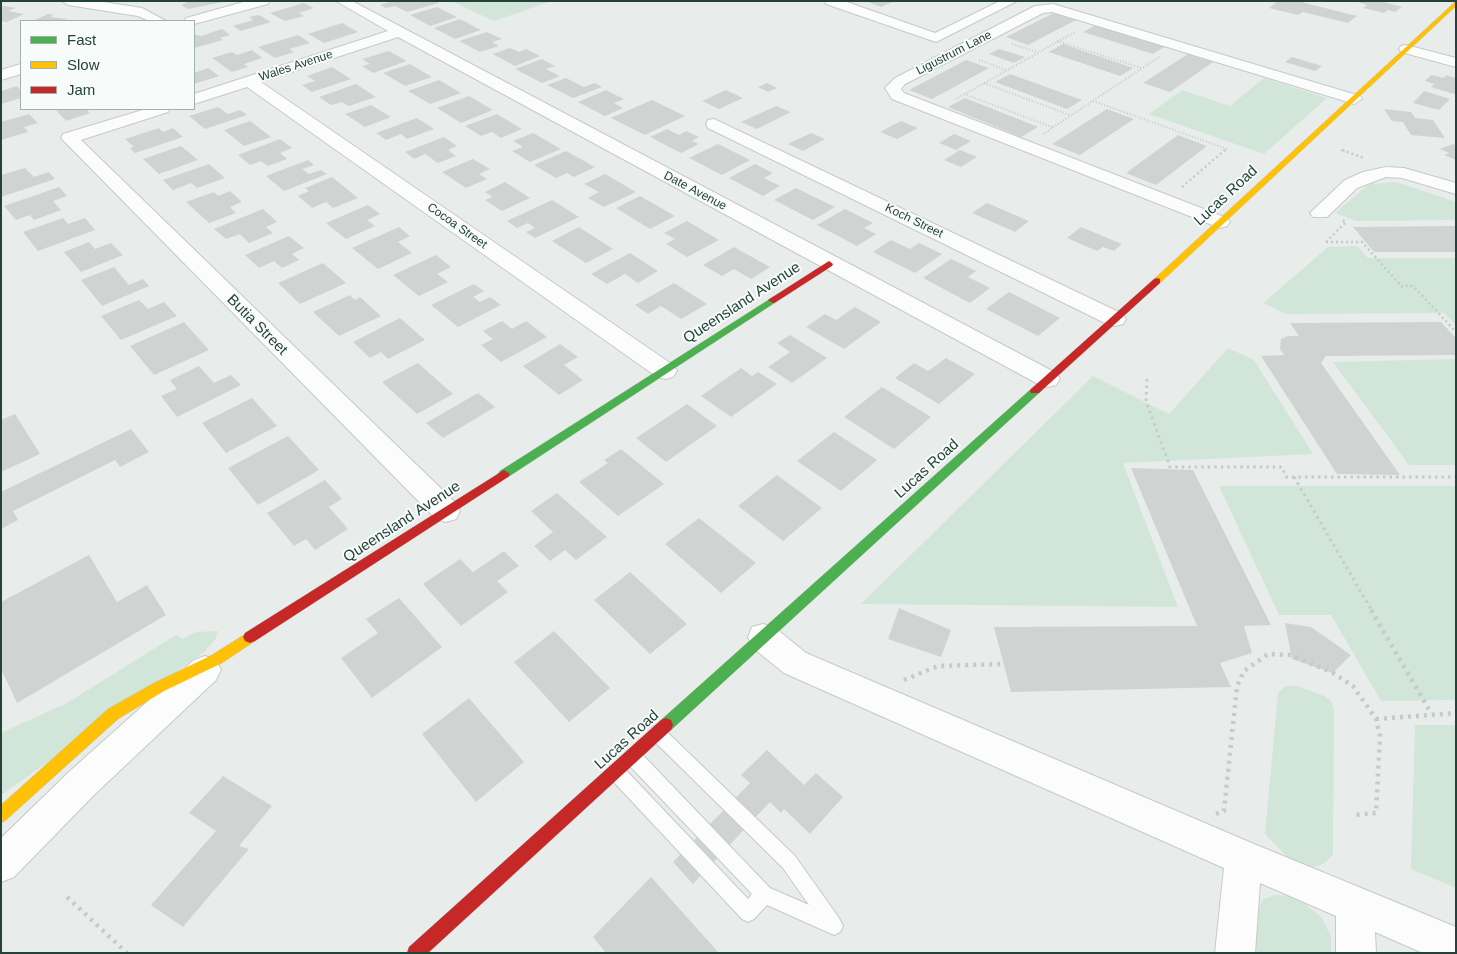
<!DOCTYPE html>
<style>
body{margin:0}
#map{position:relative;width:1457px;height:954px;overflow:hidden;background:#e8edeb;font-family:Helvetica,sans-serif}
canvas{display:block}
.frame{position:absolute;inset:0;border:2px solid #24423a;pointer-events:none}
.legend{position:absolute;left:20px;top:20px;width:175px;height:90px;box-sizing:border-box;background:#f7fbf9;border:1px solid #a3b1ad;margin:0;padding:6px 9px;list-style:none;font-size:15px;color:#24423a}
.legend li{display:flex;align-items:center;gap:10px;height:25px}
.legend b{width:25px;border:1px solid #a3b1ad}
</style>
<div id="map">
<canvas width="1457" height="954"></canvas>
<div class="frame"></div>
<ul class="legend">
<li><b style="height:6px;background:#4caf50"></b>Fast</li>
<li><b style="height:6px;background:#ffc107"></b>Slow</li>
<li><b style="height:6px;background:#c62828"></b>Jam</li>
</ul>
</div>
<script>
const context = document.querySelector('canvas').getContext('2d');
context.lineJoin = 'round';
function fillPath(path, color) {
  context.fillStyle = color;
  context.fill(path, 'evenodd');
}
function toPath(rows) {
  const path = new Path2D();
  for (const r of rows) {
    path.moveTo(r[0], r[1]);
    for (let i = 2; i < r.length; i += 2) path.lineTo(r[i], r[i + 1]);
  }
  return path;
}
function trace(path, color, width, dash) {
  context.strokeStyle = color;
  context.lineWidth = width;
  context.lineCap = dash ? 'butt' : 'round';
  context.setLineDash(dash || []);
  context.stroke(path);
}
function write(font, color, halo, rows, align = 'center') {
  context.font = font + ' Helvetica,sans-serif';
  context.lineWidth = 4;
  context.setLineDash([]);
  context.textBaseline = 'middle';
  context.strokeStyle = halo;
  context.fillStyle = color;
  for (const [text, x, y, turn = 0] of rows) {
    context.save();
    context.translate(x, y);
    context.rotate((+turn || 0) * Math.PI / 180);
    context.textAlign = isNaN(turn) ? turn : align;
    if (halo) context.strokeText(text, 0, 0);
    context.fillText(text, 0, 0);
    context.restore();
  }
}
fillPath(toPath([
 [451,1,552,1,494,21],
 [1264,78,1327,98,1264,154,1149,114,1182,90,1230,106],
 [1396,182,1456,202,1456,220,1356,221,1335,213,1369,184],
 [1357,246,1368,258,1456,258,1456,325,1444,313,1286,314,1263,303,1328,247],
 [1228,348,1254,360,1313,454,1123,463,1178,607,861,604,1093,376,1169,414],
 [1456,359,1456,465,1409,465,1333,362],
 [1219,486,1456,486,1456,700,1381,701,1331,615,1279,615],
 [218,631,215,640,204,652,1,795,1,733,67,703,176,635,183,639,196,632],
 [1286,686,1298,686,1324,696,1332,702,1334,711,1333,855,1323,864,1308,868,1291,861,1265,834,1278,693],
 [1415,725,1456,725,1456,888,1411,869],
 [1274,895,1289,896,1305,904,1321,917,1331,936,1331,953,1255,953,1258,911,1262,900]
]), '#d1e6d8');
fillPath(toPath([
 [190,1,223,1,223,2,188,9,181,5],
 [392,1,436,1,439,3,407,12,395,6,386,8,380,5],
 [865,1,895,1,881,7],
 [1278,1,1297,1,1357,16,1348,23,1303,12,1298,15,1269,8],
 [1355,1,1380,1,1402,7,1395,12,1388,10,1384,13,1363,8,1367,5],
 [304,3,314,8,299,13,304,16,285,21,270,13],
 [4,6,16,8,8,11,24,14,7,22,1,21,1,7],
 [437,7,457,17,430,26,410,15],
 [1054,13,1076,20,1028,45,1006,37],
 [48,14,54,15,50,17,68,19,64,21,33,21],
 [259,15,271,22,241,31,233,26,253,20,249,17],
 [460,19,481,30,455,39,434,28],
 [342,23,358,32,324,43,308,34],
 [1096,25,1166,46,1153,54,1083,32],
 [222,29,230,35,220,38,223,40,194,48,194,34,201,36],
 [487,32,502,39,492,42,499,46,480,52,459,41],
 [298,35,310,43,289,49,294,52,275,58,258,47],
 [1063,44,1133,68,1120,76,1049,52],
 [510,48,519,52,526,49,540,56,515,66,493,54],
 [999,49,1025,57,1014,63,989,54],
 [252,50,262,58,244,64,248,67,232,72,212,58,232,52,237,55],
 [389,51,407,61,373,73,362,66,370,64,362,59],
 [1188,54,1213,62,1170,92,1143,83],
 [1292,57,1322,66,1315,71,1285,62],
 [542,59,555,66,546,69,560,76,542,83,515,69],
 [966,60,989,68,932,99,909,90],
 [410,64,432,77,405,86,383,73],
 [332,67,351,79,312,92,302,85,315,81,307,76],
 [208,68,219,76,194,84,194,73],
 [1010,74,1082,100,1067,109,995,82],
 [1431,75,1444,78,1446,75,1456,78,1456,92,1454,94,1431,87,1434,84,1425,81],
 [566,78,584,87,595,83,602,87,573,98,547,85],
 [439,80,461,93,430,104,408,91],
 [767,83,777,88,768,92,758,87],
 [356,84,376,97,349,106,342,102,331,105,319,97],
 [17,86,21,91,21,98,1,104,1,91],
 [606,90,624,99,614,103,623,108,605,116,578,102],
 [726,90,743,98,719,109,702,101],
 [1424,91,1450,99,1439,110,1413,103],
 [469,96,493,110,461,123,437,108],
 [965,98,1038,127,1021,137,948,107],
 [652,100,685,116,645,135,611,118],
 [371,105,391,117,365,127,345,114],
 [776,106,791,112,757,129,741,122],
 [218,107,228,114,240,110,247,115,205,129,189,116],
 [55,109,86,109,90,113,66,121],
 [1107,109,1134,119,1080,155,1052,144],
 [1384,109,1411,112,1415,118,1433,120,1445,138,1411,135,1403,122,1392,121],
 [29,114,38,123,24,127,28,132,1,140,1,122],
 [497,114,522,129,501,138,492,132,481,136,465,126],
 [417,118,434,129,407,139,401,134,386,140,376,133],
 [250,121,271,137,244,146,224,130],
 [901,121,918,128,897,139,880,132],
 [159,128,163,132,173,128,183,137,135,153,130,148,134,147,125,139],
 [667,129,679,135,686,131,699,137,692,141,699,144,681,153,650,137],
 [533,133,561,149,530,162,512,151,523,147,513,141],
 [811,133,825,139,803,151,788,144],
 [954,134,971,141,956,150,939,143],
 [1178,135,1207,146,1156,185,1126,173],
 [444,137,457,146,448,150,456,156,438,163,425,154,414,159,405,152],
 [280,139,292,148,280,153,287,159,268,166,261,161,250,165,238,155],
 [718,144,750,160,722,175,689,158],
 [1453,144,1456,145,1456,160,1444,155,1449,153,1440,149],
 [181,146,198,160,159,174,143,159],
 [960,150,977,157,961,167,944,160],
 [566,151,595,167,574,177,567,173,556,178,534,165],
 [473,159,490,169,479,174,487,179,466,188,442,172],
 [308,160,314,165,302,169,309,174,321,170,327,174,284,191,266,176],
 [209,164,225,178,197,188,191,183,173,190,163,180],
 [755,164,773,173,764,178,780,186,763,196,729,178],
 [25,168,34,177,49,172,55,179,1,197,1,175],
 [605,174,636,192,604,207,588,198,599,192,584,184],
 [332,177,358,198,333,208,326,202,312,208,298,196,309,191,305,188],
 [505,182,530,198,502,211,485,200,493,197,485,192],
 [59,187,67,196,53,201,61,210,34,220,30,215,16,220,4,206],
 [796,188,835,207,813,220,774,200],
 [230,191,242,202,230,207,236,213,209,223,186,202,214,192,218,196],
 [640,196,675,216,650,229,616,208],
 [552,200,579,217,535,238,526,232,535,228,528,223,517,228,507,221],
 [987,203,1029,221,1015,232,972,213],
 [368,205,380,214,367,220,375,226,346,239,326,223],
 [263,209,277,222,266,227,273,233,249,243,240,234,226,239,214,229],
 [845,209,873,223,864,228,876,234,857,246,817,225],
 [63,218,68,224,85,218,95,230,38,251,23,232],
 [687,221,719,240,687,257,666,244,675,239,664,233],
 [1456,226,1456,252,1374,252,1353,227],
 [399,227,410,236,398,242,412,253,378,269,352,248],
 [579,227,613,249,586,263,552,241],
 [1081,227,1122,244,1114,251,1103,247,1097,251,1067,238],
 [289,236,304,248,292,254,299,260,282,268,274,261,259,268,245,255],
 [891,240,910,249,919,243,942,254,915,273,873,252],
 [89,242,95,249,111,243,123,255,81,272,64,252],
 [734,247,770,267,751,279,734,269,722,276,703,265],
 [630,253,658,271,638,283,625,274,607,284,591,274],
 [436,255,451,267,437,274,448,282,419,296,393,275],
 [951,259,976,271,968,277,990,288,970,303,923,278],
 [323,263,346,283,300,304,278,283],
 [114,267,129,285,143,279,149,286,102,306,81,280],
 [674,283,707,304,681,319,661,306,648,314,635,305],
 [474,284,484,291,473,297,480,302,490,297,501,305,458,327,431,305],
 [1009,292,1060,318,1038,336,986,309],
 [350,295,355,300,360,297,381,316,339,336,313,312],
 [139,300,148,309,164,302,177,316,121,340,101,316],
 [855,307,881,322,844,349,806,327,825,314,836,320],
 [400,318,425,340,388,359,381,352,370,358,353,342],
 [502,321,512,329,526,321,547,337,501,362,481,345,493,339,483,331],
 [184,322,209,350,154,375,130,346],
 [1441,322,1456,338,1456,355,1326,356,1321,363,1400,475,1337,474,1261,356,1285,355,1280,350,1281,339,1288,336,1299,336,1290,323],
 [790,335,827,358,792,383,768,367,790,352,777,343],
 [560,344,578,357,564,365,583,380,559,395,523,366],
 [946,358,975,374,939,404,895,378,914,363,928,371],
 [418,363,453,394,417,414,382,382],
 [199,366,214,383,231,375,241,385,177,417,161,396,177,389,170,380],
 [741,368,752,376,758,372,777,384,731,417,701,396],
 [882,387,931,417,894,449,844,417],
 [478,393,495,407,443,438,426,423],
 [252,398,277,426,226,453,202,423],
 [687,404,717,426,666,462,636,438],
 [15,414,40,454,1,472,1,420],
 [131,429,149,452,120,467,115,460,13,511,18,520,1,529,1,492],
 [834,432,877,460,841,491,797,461],
 [288,436,319,470,258,505,228,468],
 [621,449,664,484,618,516,579,482,608,463,604,460],
 [1131,468,1193,470,1271,625,1244,626,1252,653,1220,663,1231,687,1011,692,994,627,1197,626],
 [777,475,822,508,783,541,738,506],
 [325,480,342,499,329,507,348,529,315,550,306,539,294,546,267,513],
 [557,493,607,537,576,560,565,550,550,561,534,546,553,532,531,511],
 [699,518,756,563,721,593,665,544],
 [504,551,519,566,497,581,508,592,461,626,423,584,460,559,473,572],
 [89,555,117,602,147,585,166,615,17,703,1,669,1,602],
 [630,572,687,624,650,654,594,600],
 [399,598,442,647,372,698,341,658,378,633,366,619],
 [899,608,951,630,941,657,888,639],
 [1285,623,1311,627,1351,655,1333,673,1292,659],
 [554,631,610,688,569,722,514,662],
 [469,698,524,762,476,802,422,734],
 [767,750,804,785,816,773,843,797,810,834,784,809,781,813,770,802,693,884,673,862,750,783,741,775],
 [223,776,272,806,239,846,249,849,183,927,151,905,216,831,189,813],
 [651,877,719,953,606,953,593,937]
]), '#cfd4d2');
const lane = toPath([
 [657,725,663,728,795,856,839,918,843,926,840,932,834,935,767,905,754,919,748,922,742,919,610,778,608,772,610,766,616,764,622,766,748,899,752,894,627,763,625,757,627,751,633,749,639,751,770,888,809,905,783,868,651,738,649,733,651,728,657,725]
]);
const street = toPath([
 [62,1,97,1,142,8,166,21,149,21,138,16,68,5,62,1],
 [247,1,269,1,268,4,194,24,194,21,184,21,186,18,247,1],
 [336,1,352,1,1056,373,1060,379,1056,385,1048,387,1040,385,398,37,261,82,673,365,677,371,673,377,665,379,657,377,247,87,194,104,194,94,388,31,336,1],
 [825,1,844,1,935,33,1000,1,1017,1,936,42,826,4,825,1],
 [1053,4,1360,96,1362,99,1354,104,1348,102,1052,12,1043,13,905,84,901,89,904,93,1227,218,1230,222,1227,226,1220,228,892,99,885,88,895,78,1035,6,1053,4],
 [1406,45,1456,58,1456,67,1401,52,1399,49,1401,46,1406,45],
 [21,64,21,74,1,80,1,70,21,64],
 [146,109,170,109,168,112,81,140,456,503,460,511,456,519,446,522,436,519,61,138,63,134,146,109],
 [714,119,1123,314,1126,319,1123,324,1115,326,1107,324,708,128,706,124,708,120,714,119],
 [1386,167,1404,168,1456,183,1456,194,1402,178,1386,177,1357,188,1327,217,1313,217,1310,213,1345,180,1363,172,1386,167],
 [763,624,774,627,806,653,1254,844,1456,927,1456,953,1423,953,1375,932,1376,953,1336,953,1336,916,1260,883,1255,953,1215,953,1224,868,784,673,752,647,748,637,752,627,763,624],
 [205,656,216,660,221,670,216,680,94,795,14,877,1,882,1,838,70,771,194,660,205,656]
]);
const fast = toPath([
 [773,297,776,298,776,302,508,477,500,477,498,474,500,471,773,297],
 [1035,387,1040,391,1039,393,671,730,666,732,661,730,659,725,661,720,1031,389,1035,387]
]);
const slow = toPath([
 [1456,1,1456,6,1160,283,1154,283,1154,279,1456,1],
 [250,631,255,633,257,637,255,641,222,663,164,691,118,719,6,820,1,823,1,805,108,709,154,683,212,655,250,631]
]);
const jam = toPath([
 [829,261,833,264,832,266,776,302,773,303,768,300,829,261],
 [1157,278,1160,279,1160,283,1039,393,1031,393,1030,391,1031,389,1154,279,1157,278],
 [504,470,510,474,508,477,255,641,250,643,245,641,243,637,245,633,504,470],
 [666,718,671,720,673,725,671,730,428,953,407,953,409,947,661,720,666,718]
]);
trace(lane, '#c5cac8', 2);
trace(street, '#c5cac8', 2);
trace(fast, '#c3cbc8', 1);
trace(slow, '#c3cbc8', 1);
trace(jam, '#c3cbc8', 1);
trace(toPath([
 [1057,41,1141,68],
 [1012,44,1037,52],
 [979,60,1006,70],
 [984,83,1070,115],
 [964,94,1052,127],
 [956,99,1075,32],
 [1093,101,1227,149,1224,152],
 [1043,134,1159,57],
 [1341,150,1346,152]
]), '#c3ccca', 2, [1, 2]);
trace(toPath([
 [1342,150,1364,158],
 [1182,187,1225,150],
 [1326,242,1362,242,1402,287,1409,285,1414,287,1456,332],
 [1326,242,1346,222,1342,220]
]), '#c3ccca', 2.5, [2, 3]);
trace(toPath([
 [1147,379,1146,401,1170,467,1282,467,1286,477,1456,477],
 [1294,477,1372,611]
]), '#c3ccca', 3, [2.5, 4]);
trace(toPath([
 [1371,610,1431,713],
 [904,680,938,666,1004,664],
 [1376,719,1456,713],
 [1216,814,1224,811,1237,686,1244,671,1268,654,1291,655,1333,673,1353,686,1376,719,1380,736,1376,813,1354,815],
 [67,897,127,953]
]), '#c3ccca', 4.5, [3, 5]);
fillPath(lane, '#fcfcfc');
fillPath(street, '#fcfcfc');
fillPath(fast, '#4caf50');
fillPath(slow, '#ffc107');
fillPath(jam, '#c62828');
write('12px', '#24423a', '#f7fbf9', [
 ["Ligustrum Lane",954,53,-27],
 ["Wales Avenue",296,66,-18],
 ["Date Avenue",695,191,28],
 ["Koch Street",914,221,26],
 ["Cocoa Street",457,226,35]
]);
write('15px', '#24423a', '#f7fbf9', [
 ["Lucas Road",1226,196,-43],
 ["Queensland Avenue",742,303,-33],
 ["Butia Street",257,325,45],
 ["Lucas Road",927,469,-42],
 ["Queensland Avenue",402,522,-33],
 ["Lucas Road",627,740,-42]
]);
</script>
